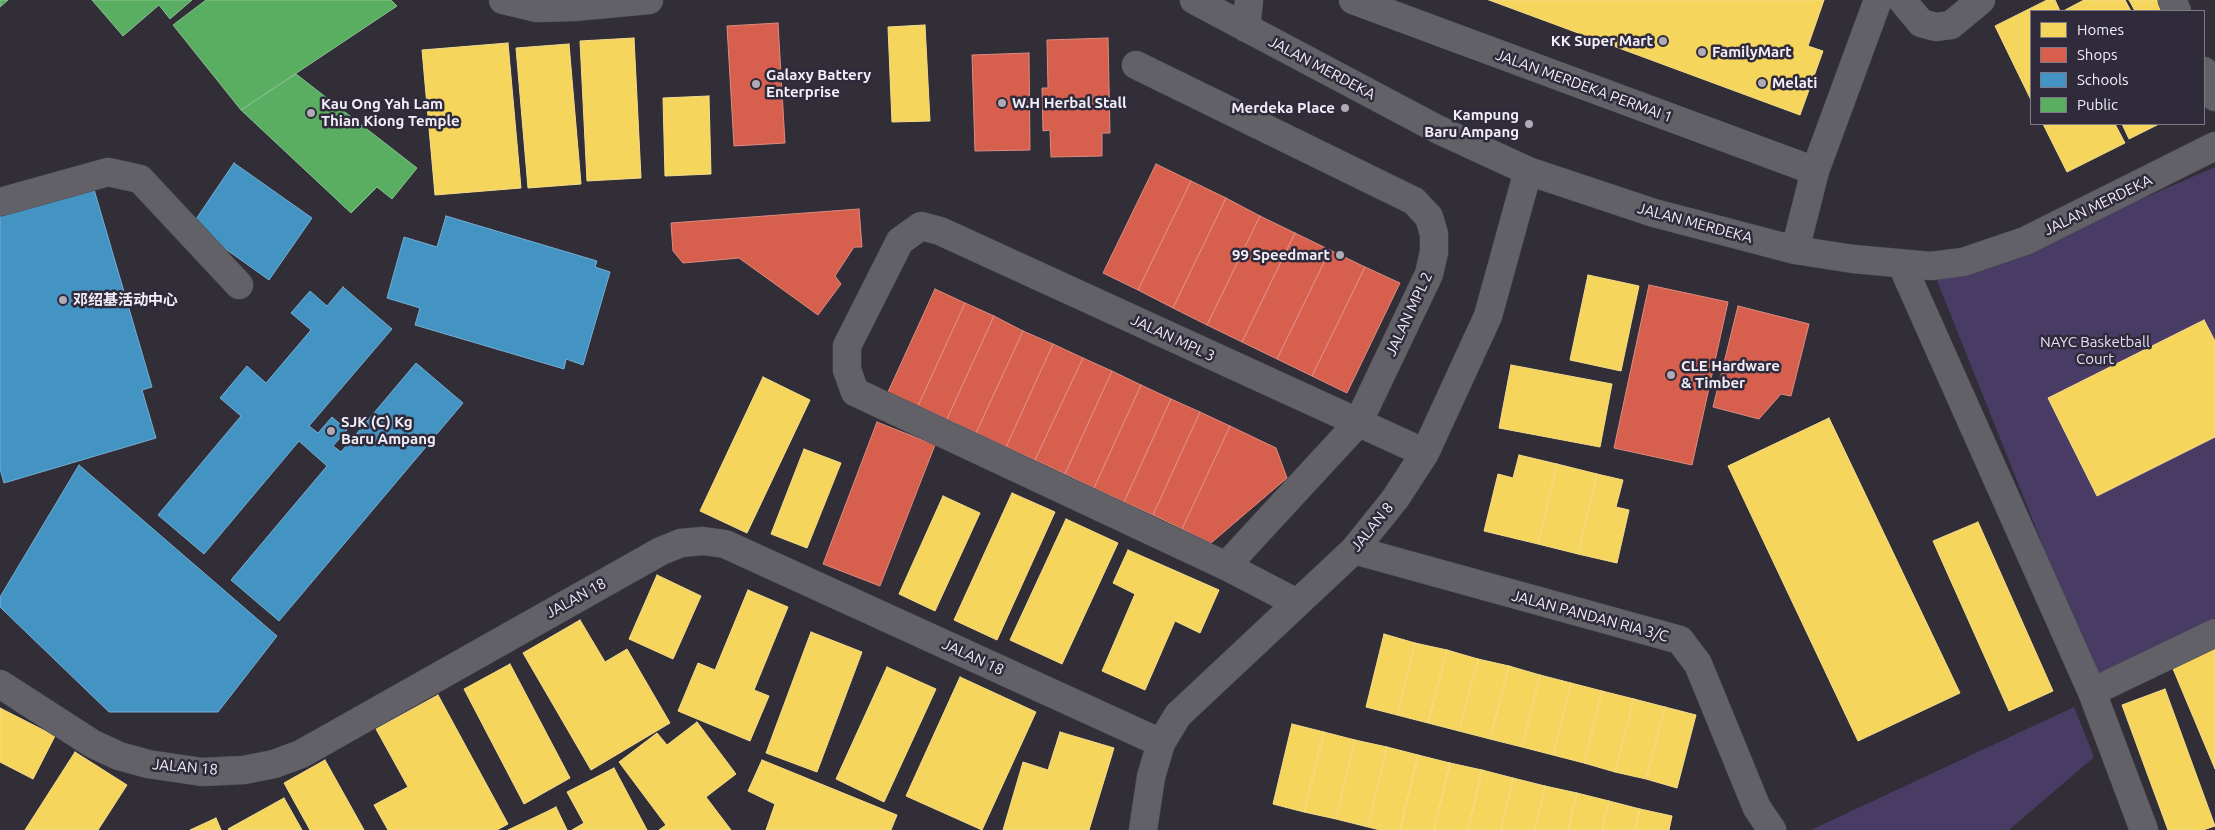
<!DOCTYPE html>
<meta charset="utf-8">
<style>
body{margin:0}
#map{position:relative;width:2215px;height:830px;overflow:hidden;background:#312e38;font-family:Ubuntu,sans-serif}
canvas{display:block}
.legend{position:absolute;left:2030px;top:10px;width:175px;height:115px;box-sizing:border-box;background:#302b3b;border:1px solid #7d7987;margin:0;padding:6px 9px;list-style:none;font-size:15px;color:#f1eef9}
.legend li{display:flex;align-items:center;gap:10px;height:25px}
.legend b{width:25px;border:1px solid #7d7987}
</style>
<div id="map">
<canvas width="2215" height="830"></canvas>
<ul class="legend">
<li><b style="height:14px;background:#f6d55c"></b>Homes</li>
<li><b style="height:14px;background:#d6604d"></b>Shops</li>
<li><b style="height:14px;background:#4393c3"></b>Schools</li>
<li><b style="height:14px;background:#5aae61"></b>Public</li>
</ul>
</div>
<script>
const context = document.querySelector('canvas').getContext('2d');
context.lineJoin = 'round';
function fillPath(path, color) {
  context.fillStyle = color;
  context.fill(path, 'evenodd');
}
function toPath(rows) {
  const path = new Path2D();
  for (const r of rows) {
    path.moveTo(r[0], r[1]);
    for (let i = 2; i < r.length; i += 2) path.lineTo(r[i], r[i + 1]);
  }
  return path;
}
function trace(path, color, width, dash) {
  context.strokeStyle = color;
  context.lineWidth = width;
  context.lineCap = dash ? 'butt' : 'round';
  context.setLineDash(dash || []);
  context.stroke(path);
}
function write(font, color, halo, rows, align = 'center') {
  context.font = font + ' Ubuntu,"Noto Sans SC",sans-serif';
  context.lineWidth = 5;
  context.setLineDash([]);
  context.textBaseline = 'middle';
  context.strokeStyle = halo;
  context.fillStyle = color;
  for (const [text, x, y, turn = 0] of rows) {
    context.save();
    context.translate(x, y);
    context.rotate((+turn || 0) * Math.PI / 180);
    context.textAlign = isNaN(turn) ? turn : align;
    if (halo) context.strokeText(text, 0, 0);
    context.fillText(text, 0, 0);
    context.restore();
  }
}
fillPath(toPath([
 [2215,167,2215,618,2095,676,1936,278,2031,247],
 [2074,707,2094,757,2009,830,1811,830]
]), '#483c65');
const homes = toPath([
 [1489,0,1824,0,1808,46,1823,51,1800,115,1489,0],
 [2047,0,2055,0,2060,11,2031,11,2031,100,1995,26,2047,0],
 [2084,0,2125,0,2131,11,2066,11,2065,10,2084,0],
 [2129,0,2160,0,2166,11,2135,11,2129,0],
 [925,25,930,121,892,122,888,27,925,25],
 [634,38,641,178,587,181,580,41,634,38],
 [508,43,521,188,435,195,422,50,508,43],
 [569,44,581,184,528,188,516,48,569,44],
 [709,96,711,174,665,176,663,98,709,96],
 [2043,124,2115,124,2125,143,2067,172,2043,124],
 [2122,124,2159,124,2129,139,2122,124],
 [1588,275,1639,286,1621,371,1570,360,1588,275],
 [2204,320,2215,341,2215,437,2097,496,2048,398,2204,320],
 [1511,365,1612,384,1600,447,1499,428,1511,365],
 [763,377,810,400,747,533,700,511,763,377],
 [1829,418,1960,693,1858,741,1728,466,1829,418],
 [804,449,841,463,807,548,771,534,804,449],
 [1519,455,1557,464,1538,544,1484,531,1498,474,1513,478,1519,455],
 [1557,464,1597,474,1578,554,1538,544,1557,464],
 [1597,474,1623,480,1616,507,1629,510,1617,563,1578,554,1597,474],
 [1012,493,1055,512,997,640,954,620,1012,493],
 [943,496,980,513,935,611,899,594,943,496],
 [1066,519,1118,543,1062,664,1010,640,1066,519],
 [1978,522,2053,691,2009,711,1933,541,1978,522],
 [1128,550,1219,590,1200,633,1175,621,1145,690,1102,671,1135,594,1113,583,1128,550],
 [657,575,701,596,673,659,629,639,657,575],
 [748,590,788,607,754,690,769,696,750,741,678,711,698,663,715,670,748,590],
 [580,620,605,662,627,649,670,723,591,770,523,653,580,620],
 [811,632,862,652,817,772,766,753,811,632],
 [1384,634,1415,643,1397,715,1366,707,1384,634],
 [1415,643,1447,650,1428,723,1397,715,1415,643],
 [2215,645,2215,769,2171,664,2215,645],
 [1447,650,1478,659,1459,731,1428,723,1447,650],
 [1478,659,1509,666,1490,739,1459,731,1478,659],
 [510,664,570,778,524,804,464,689,510,664],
 [1509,666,1540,675,1522,747,1490,739,1509,666],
 [887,667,936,689,884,802,836,779,887,667],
 [1540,675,1571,683,1553,755,1522,747,1540,675],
 [960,677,1036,712,982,830,906,796,960,677],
 [1571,683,1602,691,1584,763,1553,755,1571,683],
 [2165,689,2215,826,2203,830,2168,830,2122,705,2165,689],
 [1602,691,1634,699,1615,772,1584,763,1602,691],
 [438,695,508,824,497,830,388,830,374,805,408,787,376,729,438,695],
 [1634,699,1665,707,1646,779,1615,772,1634,699],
 [1665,707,1696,715,1677,788,1646,779,1665,707],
 [0,708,55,736,33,779,0,762,0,708],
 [697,722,736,774,706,797,731,830,659,830,666,825,619,762,657,733,667,745,697,722],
 [1292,724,1324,732,1304,812,1273,804,1292,724],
 [1060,732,1114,748,1089,830,1003,830,1023,762,1048,770,1060,732],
 [1324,732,1355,740,1336,819,1304,812,1324,732],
 [1355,740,1387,747,1368,827,1336,819,1355,740],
 [1387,747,1418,755,1400,830,1380,830,1368,827,1387,747],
 [75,752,127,785,98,830,25,830,75,752],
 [1418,755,1450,763,1434,830,1400,830,1418,755],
 [325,760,364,830,310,830,284,783,325,760],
 [762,760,897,815,891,830,766,830,775,804,748,791,762,760],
 [1450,763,1482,770,1468,830,1434,830,1450,763],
 [614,768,647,830,572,830,584,823,567,792,614,768],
 [1482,770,1513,778,1501,830,1468,830,1482,770],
 [1513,778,1545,786,1535,830,1501,830,1513,778],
 [1545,786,1577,793,1568,830,1535,830,1545,786],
 [1577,793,1609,801,1602,830,1568,830,1577,793],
 [284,798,302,830,229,830,228,829,284,798],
 [1609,801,1640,809,1635,830,1602,830,1609,801],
 [556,807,567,830,508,830,546,812,556,807],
 [1640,809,1672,816,1669,830,1635,830,1640,809],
 [216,818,221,830,190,830,216,818]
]);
fillPath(homes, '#f6d55c');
trace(homes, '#f4dc8b', 1);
const shops = toPath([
 [778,23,785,143,734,146,727,26,778,23],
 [1108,38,1110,133,1102,133,1102,156,1051,157,1050,130,1043,131,1042,88,1048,88,1047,40,1108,38],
 [1029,53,1030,150,975,151,972,55,1029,53],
 [1156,164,1191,181,1138,290,1103,273,1156,164],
 [1191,181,1226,198,1173,308,1138,290,1191,181],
 [1226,198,1260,216,1207,325,1173,308,1226,198],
 [859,209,862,247,854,247,835,276,841,284,818,315,739,258,683,263,673,251,671,223,859,209],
 [1260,216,1295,233,1242,342,1207,325,1260,216],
 [1295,233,1330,250,1277,359,1242,342,1295,233],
 [1330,250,1365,267,1312,376,1277,359,1330,250],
 [1365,267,1400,283,1347,393,1312,376,1365,267],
 [1649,285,1728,302,1692,465,1614,448,1649,285],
 [935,289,965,303,918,406,888,392,935,289],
 [965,303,994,316,947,419,918,406,965,303],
 [1738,306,1809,324,1791,396,1781,394,1759,419,1713,407,1738,306],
 [994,316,1023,331,976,433,947,419,994,316],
 [1023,331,1053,344,1006,447,976,433,1023,331],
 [1053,344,1083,358,1035,460,1006,447,1053,344],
 [1083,358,1112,371,1065,474,1035,460,1083,358],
 [1112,371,1141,385,1094,488,1065,474,1112,371],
 [1141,385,1171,399,1124,502,1094,488,1141,385],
 [1171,399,1200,412,1153,515,1124,502,1171,399],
 [1200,412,1230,426,1182,529,1153,515,1200,412],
 [877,422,935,445,880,586,823,564,877,422],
 [1230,426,1276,448,1287,478,1211,543,1182,529,1230,426]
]);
fillPath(shops, '#d6604d');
trace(shops, '#de8b81', 1);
const schools = toPath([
 [234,163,312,218,269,280,192,225,234,163],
 [93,186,152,387,142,390,156,438,4,483,0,469,0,213,93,186],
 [446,216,597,261,595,267,610,272,583,365,566,359,564,369,415,325,420,308,387,298,404,237,437,247,446,216],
 [343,287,392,329,309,426,318,433,332,417,347,430,333,446,341,452,416,363,463,403,279,621,231,580,327,466,299,441,204,554,158,515,241,416,220,398,247,366,266,383,311,330,291,313,310,291,327,306,343,287],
 [79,465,277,636,218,712,109,712,0,607,0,597,79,465]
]);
fillPath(schools, '#4393c3');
trace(schools, '#77aed3', 1);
const public = toPath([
 [0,0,8,0,0,7,0,0],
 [92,0,192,0,170,19,159,5,123,36,92,0],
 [206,0,391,0,397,6,241,110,173,25,206,0],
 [296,74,417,168,392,199,377,187,351,213,241,110,296,74]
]);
fillPath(public, '#5aae61');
trace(public, '#87c18f', 1);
const minor = toPath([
 [503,0,537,8,574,7,649,0],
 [1194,0,1437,129,1528,171,1654,213,1795,250,1853,259,1931,266,1963,262,2025,241,2215,146],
 [1353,0,1815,171],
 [1902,0,1921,23,1936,27,1951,25,1981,0],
 [2172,0,2177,11],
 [1246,28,1249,0],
 [1136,65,1414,201,1429,217,1434,234,1434,252,1429,274,1358,423,1226,566],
 [2204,71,2215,97],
 [0,202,108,172,140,179,239,285],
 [1795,250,1815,171,1878,0],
 [1902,265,2092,692,2144,830],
 [1354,550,1680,640,1698,664,1757,808,1772,830],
 [1297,603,1226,566,855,392,847,370,847,346,900,241,921,226,940,231,1425,453],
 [0,684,93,744,119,756,148,764,202,772,244,770,274,764,301,754,661,551,681,543,703,541,725,544,1161,743],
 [2092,692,2215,633],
 [1143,830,1151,777,1161,743,1178,715,1354,550,1395,499,1425,453,1488,316,1528,171]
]);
trace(minor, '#4d4b53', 29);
trace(minor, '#636168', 28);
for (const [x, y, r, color] of [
 [1663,41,5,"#aeabb5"],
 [1702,52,5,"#aeabb5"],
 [1762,83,5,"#aeabb5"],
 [756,84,5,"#aeabb5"],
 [1002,103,5,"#aeabb5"],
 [1345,108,5,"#aeabb5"],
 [311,113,5,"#aeabb5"],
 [1529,124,5,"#aeabb5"],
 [1340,255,5,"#aeabb5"],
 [63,300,5,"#aeabb5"],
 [1671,375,5,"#aeabb5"],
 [331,431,5,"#aeabb5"]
]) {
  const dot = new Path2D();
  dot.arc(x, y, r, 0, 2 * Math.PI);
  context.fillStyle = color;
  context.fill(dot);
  trace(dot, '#302b3b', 2);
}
write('bold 15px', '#f1eef9', '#302b3b', [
 ["KK Super Mart",1653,41,"right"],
 ["FamilyMart",1712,52],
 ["Galaxy Battery",766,75],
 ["Enterprise",766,92],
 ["Melati",1772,83],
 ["W.H Herbal Stall",1012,103],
 ["Kau Ong Yah Lam",321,104],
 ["Thian Kiong Temple",321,121],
 ["Merdeka Place",1335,108,"right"],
 ["Kampung",1519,115,"right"],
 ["Baru Ampang",1519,132,"right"],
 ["99 Speedmart",1330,255,"right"],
 ["邓绍基活动中心",73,300],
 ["CLE Hardware",1681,366],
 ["& Timber",1681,383],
 ["SJK (C) Kg",341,422],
 ["Baru Ampang",341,439]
], 'left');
write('15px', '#f1eef9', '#302b3b', [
 ["JALAN MERDEKA",1322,68,28],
 ["JALAN MERDEKA PERMAI 1",1584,86,20],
 ["JALAN MERDEKA",2098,205,-26],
 ["JALAN MERDEKA",1695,223,15],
 ["JALAN MPL 2",1409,314,-65],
 ["JALAN MPL 3",1173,338,25],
 ["JALAN 8",1372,527,-51],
 ["JALAN 18",576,598,-29],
 ["JALAN PANDAN RIA 3/C",1590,616,15],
 ["JALAN 18",973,657,25],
 ["JALAN 18",185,767,5]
]);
write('15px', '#e4dff6', '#302b3b', [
 ["NAYC Basketball",2095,342],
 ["Court",2095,359]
]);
</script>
